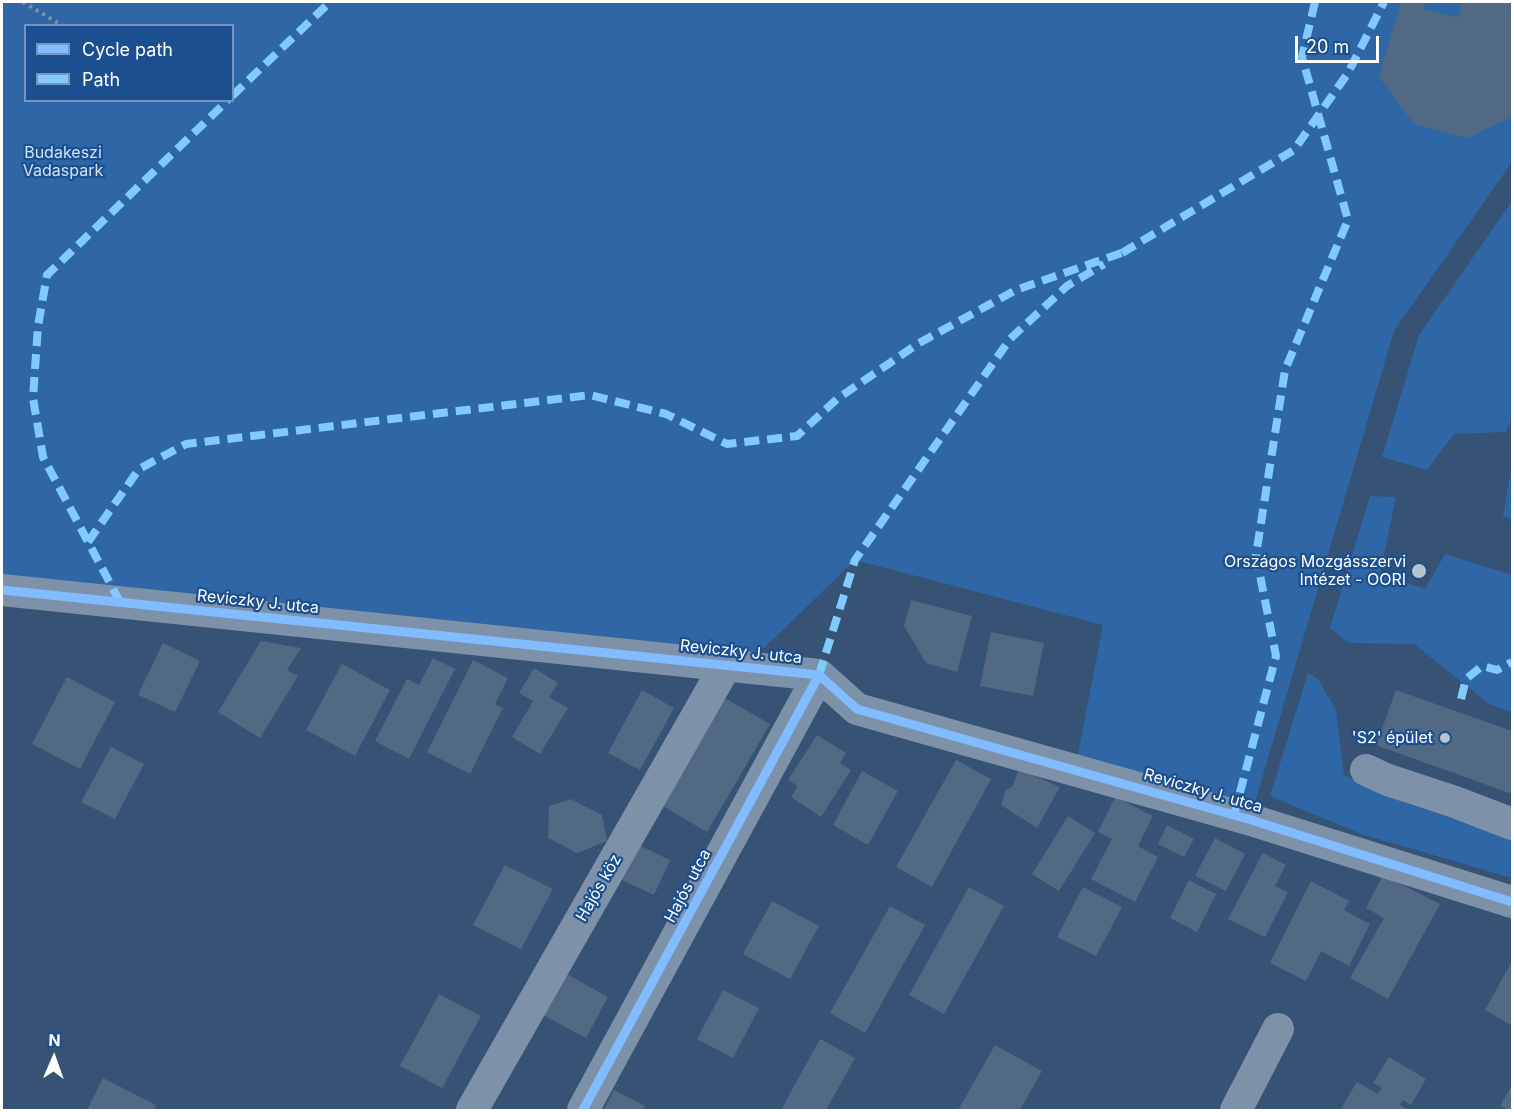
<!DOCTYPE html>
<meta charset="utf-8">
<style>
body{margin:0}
#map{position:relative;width:1514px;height:1112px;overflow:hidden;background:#365274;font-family:Inter,sans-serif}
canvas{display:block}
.frame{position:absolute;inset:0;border:3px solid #fff;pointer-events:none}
.legend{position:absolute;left:24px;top:24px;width:210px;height:78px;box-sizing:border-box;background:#1b4f8f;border:2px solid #7695bc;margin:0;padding:8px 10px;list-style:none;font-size:18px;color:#fff}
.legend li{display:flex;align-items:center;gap:12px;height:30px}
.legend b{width:30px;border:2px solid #7695bc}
.north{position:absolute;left:24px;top:1028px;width:60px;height:60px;-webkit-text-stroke:4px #1b4f8f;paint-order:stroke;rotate:2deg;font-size:16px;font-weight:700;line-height:24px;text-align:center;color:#fff}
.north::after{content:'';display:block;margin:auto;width:21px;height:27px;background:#fff;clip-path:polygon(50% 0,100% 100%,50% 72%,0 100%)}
.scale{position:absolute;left:1295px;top:36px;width:84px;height:27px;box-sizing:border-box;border:3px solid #fff;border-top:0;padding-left:8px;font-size:18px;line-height:21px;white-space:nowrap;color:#fff;-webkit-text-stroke:4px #1b4f8f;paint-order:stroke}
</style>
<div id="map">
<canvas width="1514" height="1112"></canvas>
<div class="frame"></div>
<ul class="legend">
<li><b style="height:8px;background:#80bcff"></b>Cycle path</li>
<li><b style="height:8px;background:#80caff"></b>Path</li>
</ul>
<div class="north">N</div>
<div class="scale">20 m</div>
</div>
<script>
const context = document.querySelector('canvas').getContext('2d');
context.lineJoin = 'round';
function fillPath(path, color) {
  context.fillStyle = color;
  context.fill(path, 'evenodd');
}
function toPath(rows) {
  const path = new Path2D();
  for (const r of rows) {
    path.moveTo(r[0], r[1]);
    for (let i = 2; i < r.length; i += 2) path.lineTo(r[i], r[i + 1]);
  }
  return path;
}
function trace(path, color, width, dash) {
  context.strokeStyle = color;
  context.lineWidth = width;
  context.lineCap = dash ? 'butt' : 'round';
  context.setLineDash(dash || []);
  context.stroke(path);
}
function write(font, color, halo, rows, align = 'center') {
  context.font = font + ' Inter,sans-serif';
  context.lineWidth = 4.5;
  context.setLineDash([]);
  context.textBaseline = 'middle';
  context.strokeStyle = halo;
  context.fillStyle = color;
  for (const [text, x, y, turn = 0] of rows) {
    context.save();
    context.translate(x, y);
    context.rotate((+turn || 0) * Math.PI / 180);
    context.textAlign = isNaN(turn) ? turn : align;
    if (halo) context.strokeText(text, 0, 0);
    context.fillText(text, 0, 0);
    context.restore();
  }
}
fillPath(toPath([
 [2,2,1512,2,1512,162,1394,331,1250,819,1076,764,1103,625,855,560,759,653,2,575],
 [26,26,232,26,232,100,26,100],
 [1512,201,1512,418,1506,432,1454,434,1427,470,1382,457,1419,335],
 [1512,463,1512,519,1503,516],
 [1370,496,1396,497,1380,574,1425,589,1445,554,1512,575,1512,712,1489,704,1414,644,1349,643,1330,628],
 [1308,673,1318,679,1336,710,1344,775,1405,803,1512,837,1512,878,1361,834,1270,796]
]), '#2f66a5');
fillPath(toPath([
 [1401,2,1426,2,1424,9,1458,18,1462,2,1512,2,1512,117,1467,138,1414,124,1379,77],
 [911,600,972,616,957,672,926,663,904,626],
 [991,632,1044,643,1033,696,980,686],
 [261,641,301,648,287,670,298,676,260,738,218,712],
 [163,643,200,661,175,712,138,695],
 [433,658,455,669,409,759,375,741,407,679,419,685],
 [473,660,508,678,495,704,503,708,470,774,427,752],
 [342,664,390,690,355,756,306,730],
 [534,668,558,683,549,697,568,708,540,754,512,737,533,701,519,693],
 [67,677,115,702,80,769,32,744],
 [642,690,674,708,640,770,608,753],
 [1396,690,1512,731,1512,794,1376,745],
 [723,697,770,724,707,832,661,805],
 [817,735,846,753,840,763,851,770,821,817,791,797,798,786,788,780],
 [111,747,144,764,115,819,81,802],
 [956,760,991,779,932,887,896,867],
 [1019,769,1060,787,1037,828,1001,805,1006,790,1012,787],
 [862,771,898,791,868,845,833,825],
 [1115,797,1153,816,1138,846,1158,857,1135,902,1091,879,1112,839,1098,832],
 [571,799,602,815,607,841,577,853,548,838,549,806],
 [1068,816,1095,833,1059,891,1032,874],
 [1167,825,1194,839,1184,857,1158,844],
 [1215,838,1245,854,1226,891,1195,876],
 [634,843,670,860,654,895,618,878],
 [1263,853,1286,865,1275,886,1288,892,1265,937,1228,919],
 [505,865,553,889,521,949,473,925],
 [1383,875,1440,904,1388,999,1350,978,1384,918,1366,908],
 [1189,880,1216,894,1197,932,1170,918],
 [1311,881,1349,901,1344,910,1370,924,1349,966,1321,951,1306,981,1270,963],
 [969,887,1004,906,944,1014,909,995],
 [1083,887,1122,907,1096,956,1057,937],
 [772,901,819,926,790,979,743,954],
 [890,906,925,925,865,1033,830,1013],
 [1512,961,1512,1026,1485,1010],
 [563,972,608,997,586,1038,541,1014],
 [723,990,759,1008,733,1058,697,1039],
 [439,994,481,1016,442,1088,400,1066],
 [820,1039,855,1058,826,1110,781,1110],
 [995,1045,1042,1071,1020,1110,958,1110],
 [1389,1057,1426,1079,1411,1105,1403,1100,1400,1105,1409,1110,1340,1110,1357,1082,1378,1094,1382,1088,1373,1083],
 [103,1078,156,1105,154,1110,87,1110],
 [1512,1085,1512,1110,1508,1110,1500,1106],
 [614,1090,645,1106,643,1110,604,1110]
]), '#526984');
trace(toPath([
 [23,2,63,26]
]), '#7d92a8', 4, [3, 4.5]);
trace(toPath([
 [2,590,819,675,857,709,1248,819,1512,902],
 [1366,770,1388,780,1455,802,1512,824],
 [472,1110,726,665],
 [583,1110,819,675],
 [1236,1110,1278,1029]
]), '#7d92a8', 32);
trace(toPath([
 [232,96,330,2],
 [1122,253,1294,150,1348,73,1384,2],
 [88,542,139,469,186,444,590,395,666,414,727,444,797,436,837,399,919,343,1016,290,1127,251],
 [120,602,43,457,33,398,38,326,47,275,228,100],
 [819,675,855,560,1010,339,1067,286,1104,264],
 [1461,699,1466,679,1482,666,1497,670,1512,662],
 [1234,815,1276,656,1256,555,1285,370,1348,220,1302,57,1315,2]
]), '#80caff', 8, [15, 8]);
trace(toPath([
 [2,590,819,675,857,709,1248,819,1512,902],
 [583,1110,819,675]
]), '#80bcff', 9);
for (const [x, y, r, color] of [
 [1419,571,8,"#b9c2ce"],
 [1445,738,6,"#b9c2ce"]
]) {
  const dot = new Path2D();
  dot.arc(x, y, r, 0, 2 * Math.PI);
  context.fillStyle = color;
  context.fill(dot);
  trace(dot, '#1b4f8f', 2);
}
write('16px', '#cfe3fa', '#1b4f8f', [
 ["Budakeszi",63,153],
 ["Vadaspark",63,171]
]);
write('16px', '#fff', '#1b4f8f', [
 ["Országos Mozgásszervi",1406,562],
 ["Intézet - OORI",1406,580],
 ["'S2' épület",1433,738]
], 'right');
write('16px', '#fff', '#1b4f8f', [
 ["Reviczky J. utca",258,602,6],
 ["Reviczky J. utca",741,652,6],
 ["Reviczky J. utca",1203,791,16],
 ["Hajós utca",688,886,-62],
 ["Hajós köz",599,888,-60]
]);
</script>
